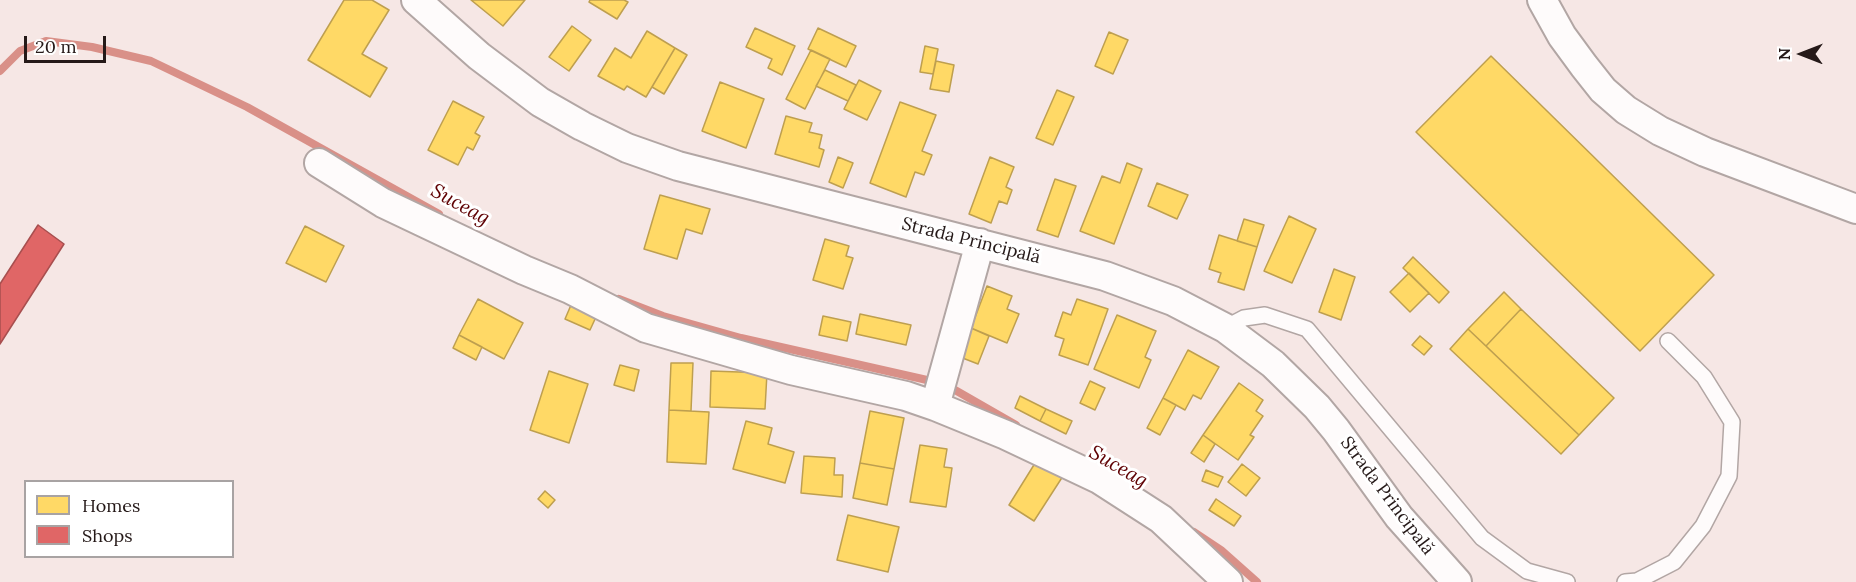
<!DOCTYPE html>
<meta charset="utf-8">
<style>
body{margin:0}
#map{position:relative;width:1856px;height:582px;overflow:hidden;background:#f6e7e5;font-family:Lora,serif}
canvas{display:block}
.legend{position:absolute;left:24px;top:480px;width:210px;height:78px;box-sizing:border-box;background:#fff;border:2px solid #a8a3a3;margin:0;padding:8px 10px;list-style:none;font-size:18px;color:#251918}
.legend li{display:flex;align-items:center;gap:12px;height:30px}
.legend b{width:30px;border:2px solid #a8a3a3}
.north{position:absolute;left:1772px;top:24px;width:60px;height:60px;-webkit-text-stroke:4px #fff;paint-order:stroke;rotate:270deg;font-size:16px;font-weight:700;line-height:24px;text-align:center;color:#251918}
.north::after{content:'';display:block;margin:auto;width:21px;height:27px;background:#251918;clip-path:polygon(50% 0,100% 100%,50% 72%,0 100%)}
.scale{position:absolute;left:24px;top:36px;width:82px;height:27px;box-sizing:border-box;border:3px solid #251918;border-top:0;padding-left:8px;font-size:18px;line-height:21px;white-space:nowrap;color:#251918;-webkit-text-stroke:4px #fff;paint-order:stroke}
</style>
<div id="map">
<canvas width="1856" height="582"></canvas>
<ul class="legend">
<li><b style="height:16px;background:#ffd966"></b>Homes</li>
<li><b style="height:16px;background:#e06666"></b>Shops</li>
</ul>
<div class="north">N</div>
<div class="scale">20 m</div>
</div>
<script>
const context = document.querySelector('canvas').getContext('2d');
context.lineJoin = 'round';
function fillPath(path, color) {
  context.fillStyle = color;
  context.fill(path, 'evenodd');
}
function toPath(rows) {
  const path = new Path2D();
  for (const r of rows) {
    path.moveTo(r[0], r[1]);
    for (let i = 2; i < r.length; i += 2) path.lineTo(r[i], r[i + 1]);
  }
  return path;
}
function trace(path, color, width, dash) {
  context.strokeStyle = color;
  context.lineWidth = width;
  context.lineCap = dash ? 'butt' : 'round';
  context.setLineDash(dash || []);
  context.stroke(path);
}
function write(font, color, halo, rows, align = 'center') {
  context.font = font + ' Lora,serif';
  context.lineWidth = 6;
  context.setLineDash([]);
  context.textBaseline = 'middle';
  context.strokeStyle = halo;
  context.fillStyle = color;
  for (const [text, x, y, turn = 0] of rows) {
    context.save();
    context.translate(x, y);
    context.rotate((+turn || 0) * Math.PI / 180);
    context.textAlign = isNaN(turn) ? turn : align;
    if (halo) context.strokeText(text, 0, 0);
    context.fillText(text, 0, 0);
    context.restore();
  }
}
const homes = toPath([
 [344,0,372,0,389,10,362,54,387,68,370,97,308,60,344,0],
 [471,0,525,0,503,26,471,0],
 [590,0,624,0,628,2,617,19,589,2,590,0],
 [572,26,591,40,569,71,549,57,572,26],
 [755,28,795,46,782,75,768,68,772,59,746,47,755,28],
 [818,28,856,46,846,67,808,49,818,28],
 [647,31,675,48,646,97,627,86,624,90,598,76,615,48,631,58,647,31],
 [1109,32,1128,40,1113,74,1095,66,1109,32],
 [925,46,938,49,933,74,920,72,925,46],
 [675,48,687,55,664,94,652,87,675,48],
 [811,50,830,59,805,109,786,99,811,50],
 [1491,56,1714,275,1640,351,1416,132,1491,56],
 [936,61,954,65,949,92,930,89,936,61],
 [825,70,856,85,848,101,816,86,825,70],
 [859,80,881,91,867,120,844,109,859,80],
 [720,82,764,99,746,148,702,131,720,82],
 [1057,90,1074,97,1053,145,1036,138,1057,90],
 [453,101,484,117,475,133,480,136,473,150,467,147,458,165,428,150,453,101],
 [900,102,936,115,922,151,932,155,924,175,915,172,906,197,870,183,900,102],
 [786,116,812,123,809,132,822,135,819,148,824,150,819,167,775,154,786,116],
 [838,157,853,163,843,188,829,182,838,157],
 [990,157,1014,167,1006,187,1012,190,1007,204,999,201,991,223,969,214,990,157],
 [1127,163,1142,169,1114,244,1080,231,1102,176,1120,183,1127,163],
 [1055,179,1076,186,1058,237,1037,230,1055,179],
 [1157,183,1188,195,1177,219,1148,206,1157,183],
 [660,195,710,209,702,234,686,229,677,259,644,249,660,195],
 [1289,216,1316,229,1292,283,1264,271,1289,216],
 [1244,219,1264,225,1257,247,1237,241,1244,219],
 [305,226,344,246,326,282,286,263,305,226],
 [1219,235,1257,247,1244,290,1218,282,1221,273,1209,269,1219,235],
 [825,239,849,246,846,256,853,258,843,289,813,280,825,239],
 [1413,257,1449,292,1439,303,1403,268,1413,257],
 [1334,269,1355,277,1341,320,1319,312,1334,269],
 [1409,273,1429,293,1410,312,1390,292,1409,273],
 [987,286,1012,296,1007,309,1019,314,1007,343,971,328,987,286],
 [1504,292,1521,309,1486,346,1468,329,1504,292],
 [478,299,523,323,504,359,459,335,478,299],
 [1077,299,1108,309,1088,365,1059,355,1064,339,1055,336,1063,312,1071,315,1077,299],
 [571,305,596,317,590,330,565,319,571,305],
 [1521,309,1614,398,1579,435,1486,346,1521,309],
 [860,314,911,325,906,345,856,334,860,314],
 [1117,315,1156,331,1145,357,1151,360,1139,388,1094,369,1117,315],
 [823,316,851,322,847,341,819,335,823,316],
 [971,328,989,336,978,364,960,357,971,328],
 [1468,329,1579,435,1561,454,1450,349,1468,329],
 [459,335,482,347,476,360,453,348,459,335],
 [1420,336,1432,346,1424,355,1412,345,1420,336],
 [1188,350,1219,367,1201,399,1193,395,1185,410,1163,398,1188,350],
 [671,363,693,363,691,411,669,410,671,363],
 [620,365,639,370,634,391,614,385,620,365],
 [549,371,588,384,569,443,530,430,549,371],
 [711,371,767,373,765,409,710,407,711,371],
 [1090,381,1105,388,1095,410,1080,403,1090,381],
 [1239,383,1263,400,1256,411,1263,416,1250,435,1254,437,1238,460,1203,435,1239,383],
 [1020,396,1046,409,1040,421,1015,408,1020,396],
 [1163,398,1176,405,1160,435,1147,428,1163,398],
 [1046,409,1072,421,1066,434,1040,421,1046,409],
 [669,410,709,412,706,464,667,462,669,410],
 [870,411,904,418,894,469,860,463,870,411],
 [746,421,772,428,768,444,794,452,785,483,733,469,746,421],
 [1203,435,1215,444,1204,462,1191,453,1203,435],
 [920,445,947,449,944,467,952,468,946,507,910,502,920,445],
 [804,456,835,458,834,475,843,475,842,497,801,493,804,456],
 [1037,460,1063,476,1034,521,1009,505,1037,460],
 [860,463,894,469,887,505,853,498,860,463],
 [1242,464,1260,478,1246,496,1228,482,1242,464],
 [1206,470,1223,477,1218,487,1202,481,1206,470],
 [545,491,555,500,548,508,538,499,545,491],
 [1216,499,1241,516,1234,526,1209,510,1216,499],
 [848,515,899,527,888,572,837,560,848,515]
]);
fillPath(homes, '#ffd966');
trace(homes, '#be9f4f', 1.5);
const shops = toPath([
 [38,225,64,244,0,344,0,284,38,225]
]);
fillPath(shops, '#e06666');
trace(shops, '#a84f4f', 1.5);
trace(toPath([
 [0,71,20,51,46,41,92,47,151,61,247,107,439,214],
 [619,299,663,316,741,338,927,380,955,390,1016,425],
 [1194,532,1221,550,1257,582]
]), '#d99088', 8);
const lane = toPath([
 [1225,328,1244,318,1265,315,1307,329,1482,538,1527,571,1567,582],
 [1625,582,1637,581,1674,562,1703,526,1729,476,1732,422,1704,377,1668,341]
]);
const street = toPath([
 [416,0,479,56,540,102,582,126,627,148,678,166,1105,276,1173,301,1225,328,1273,364,1317,407,1336,430,1399,517,1457,582],
 [1542,0,1562,36,1584,66,1603,90,1626,110,1660,131,1705,152,1856,209],
 [319,163,383,203,524,270,570,289,646,328,791,370,906,396,935,406,1006,435,1099,479,1161,519,1228,582],
 [935,406,980,243]
]);
trace(lane, '#b2a6a4', 18);
trace(street, '#b2a6a4', 32);
trace(lane, '#fefbfb', 15);
trace(street, '#fefbfb', 28);
write('18px', '#251918', '#fff', [
 ["Strada Principală",971,241,14],
 ["Strada Principală",1387,496,53]
]);
write('italic 20px', '#5f0003', '#fff', [
 ["Suceag",460,205,29],
 ["Suceag",1118,467,30]
]);
</script>
